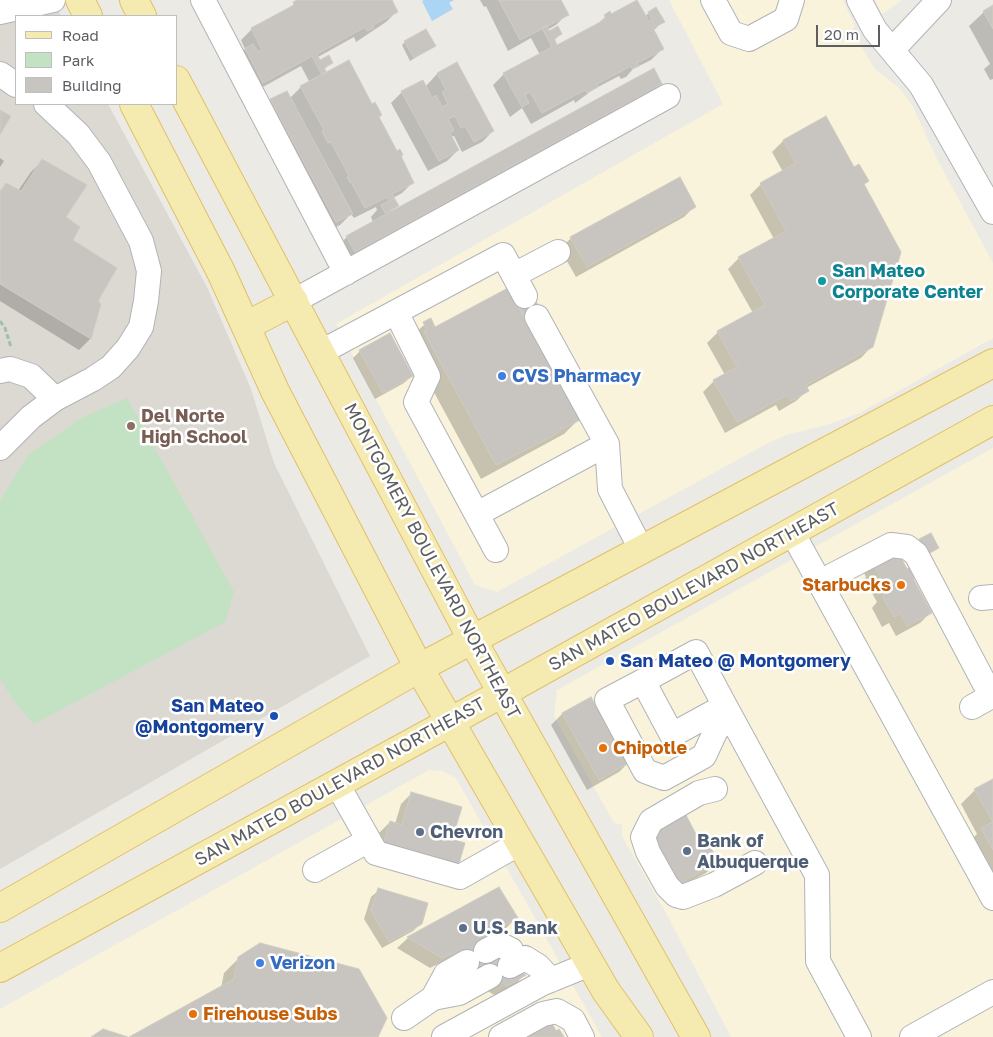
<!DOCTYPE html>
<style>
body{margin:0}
#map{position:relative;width:993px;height:1037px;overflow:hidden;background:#eceae4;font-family:"Golos Text",sans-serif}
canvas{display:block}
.legend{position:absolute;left:15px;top:15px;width:162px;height:90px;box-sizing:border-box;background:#fff;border:1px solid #bebfc0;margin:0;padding:6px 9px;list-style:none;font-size:15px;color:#5c5e62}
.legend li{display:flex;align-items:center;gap:10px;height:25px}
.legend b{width:25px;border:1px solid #bebfc0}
.scale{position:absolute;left:816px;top:25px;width:64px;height:22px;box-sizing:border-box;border:2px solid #5c5e62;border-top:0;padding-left:6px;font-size:15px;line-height:18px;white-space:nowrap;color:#5c5e62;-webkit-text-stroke:4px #fff;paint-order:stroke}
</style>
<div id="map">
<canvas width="993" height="1037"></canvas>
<ul class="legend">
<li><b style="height:6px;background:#f5ebb0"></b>Road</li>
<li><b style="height:14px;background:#c3e1c3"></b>Park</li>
<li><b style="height:14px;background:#c8c5c0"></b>Building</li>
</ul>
<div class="scale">20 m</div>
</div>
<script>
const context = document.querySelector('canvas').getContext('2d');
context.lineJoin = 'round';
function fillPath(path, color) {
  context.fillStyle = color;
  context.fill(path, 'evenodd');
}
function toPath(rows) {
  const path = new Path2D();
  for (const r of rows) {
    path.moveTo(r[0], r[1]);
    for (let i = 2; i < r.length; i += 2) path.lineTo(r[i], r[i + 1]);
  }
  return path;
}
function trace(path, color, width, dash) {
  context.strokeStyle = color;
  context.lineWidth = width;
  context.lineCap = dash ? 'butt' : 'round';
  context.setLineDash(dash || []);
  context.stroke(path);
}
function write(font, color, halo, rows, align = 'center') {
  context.font = font + ' "Golos Text",sans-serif';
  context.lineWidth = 5;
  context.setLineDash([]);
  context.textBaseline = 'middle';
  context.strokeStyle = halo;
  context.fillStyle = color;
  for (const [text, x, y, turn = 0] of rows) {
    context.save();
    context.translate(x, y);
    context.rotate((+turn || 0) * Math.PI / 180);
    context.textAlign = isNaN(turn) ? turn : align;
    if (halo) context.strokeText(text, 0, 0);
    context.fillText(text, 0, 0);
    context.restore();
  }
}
fillPath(toPath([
 [669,0,843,0,855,26,852,31,875,69,899,88,912,105,937,159,993,263,993,338,860,413,827,425,786,435,768,443,497,592,475,585,336,324,723,104],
 [875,0,902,0,882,14],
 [993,448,993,1037,731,1037,667,915,622,836,622,825,614,823,554,716,557,690],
 [429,770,442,771,456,778,602,1037,0,1037,0,1009]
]), '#f9f3db');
fillPath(toPath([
 [0,0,52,0,61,16,16,16,16,104,108,104,207,287,251,389,274,463,370,656,0,869]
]), '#dcd9d2');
fillPath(toPath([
 [127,398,234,592,225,622,34,724,16,704,0,679,0,501,27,456,83,417]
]), '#c3e1c3');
fillPath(toPath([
 [424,0,454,0,449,3,453,9,432,21,422,1]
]), '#abd4f5');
fillPath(toPath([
 [299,0,392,0,397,11,386,22,356,42,354,37,318,57,320,61,331,62,324,70,327,75,378,117,413,182,402,193,393,198,397,206,390,212,660,83,646,98,340,266,332,252,347,237,373,222,371,217,377,210,376,207,354,218,351,214,340,225,325,233,260,111,271,100,290,98,301,87,310,83,301,66,252,93,234,60,245,49,241,40,252,29,285,11],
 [480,0,560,0,567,14,556,25,547,30,549,32,561,34,553,41,556,47,594,27,610,13,611,15,645,16,656,8,663,21,653,31,662,49,651,60,633,69,626,77,621,79,619,76,594,89,575,103,574,100,531,124,522,108,510,117,493,85,504,74,540,55,531,38,508,51,486,6,484,7],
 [993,7,993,79,990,80,984,69,990,64,969,26,984,12],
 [405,42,434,46,410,61,402,45],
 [456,64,493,131,482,142,462,152,454,136,451,137,458,150,447,161,428,171,391,103,402,92,425,87,437,74],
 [825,118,853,168,868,181,863,186,872,346,861,358,806,388,808,390,796,401,779,411,776,405,725,433,703,392,714,381,725,375,707,343,718,332,753,313,728,269,739,258,774,239,750,195,761,184,783,172,772,152,783,141],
 [0,158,4,161,0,167],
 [42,161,71,241,96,301,100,305,90,339,79,350,0,301,0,191,6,184,18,191,31,172],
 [695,206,684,217,576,277,560,249,571,238],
 [530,294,526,323,578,420,564,434,481,479,410,348,409,338,430,320,435,328],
 [360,351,412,376,404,383,375,399,353,358],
 [884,557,887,562,906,570,920,573,913,580,931,612,920,623,896,636,889,623,882,627,872,608,877,602,864,579,866,577,864,573],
 [590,698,612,737,630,761,619,772,587,790,551,725,562,714],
 [993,780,993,891,967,844,977,834,961,804,975,790],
 [412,793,460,808,372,856,379,833,390,822,395,824,401,804],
 [667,827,717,862,706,873,681,886],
 [498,888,516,918,505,929,481,942,479,948,524,975,514,986,496,996,440,963,430,968,397,948,408,938],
 [379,890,420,924,413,931,382,948,364,919,371,897],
 [239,958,376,1037,132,1037,221,988,224,973]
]), '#0003');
const building = toPath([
 [297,0,392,0,398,12,373,25,374,28,367,31,365,27,317,54,320,60,329,55,333,63,324,68,327,73,322,75,312,56,263,83,245,48,253,44,258,52,262,50,251,28,294,5,293,2,297,0],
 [499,0,561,0,569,15,520,40,499,0],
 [637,0,649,21,652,20,648,12,656,7,665,22,653,28,664,49,637,63,639,66,632,69,631,66,597,84,598,87,587,93,585,90,542,113,530,92,525,95,529,103,522,107,503,73,552,47,542,28,547,25,549,31,558,26,562,34,554,38,557,45,606,19,604,15,610,11,611,14,637,0],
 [993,5,993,29,983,11,993,5],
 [426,29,436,46,414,58,404,41,426,29],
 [349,60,372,104,375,102,382,115,379,117,397,151,400,149,403,155,401,156,414,183,392,194,399,206,385,213,381,205,389,201,387,197,365,208,351,182,350,183,347,177,349,176,331,142,328,143,322,131,324,130,300,86,349,60],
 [457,62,494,131,474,142,465,126,461,128,455,116,448,119,454,130,450,133,459,150,439,161,401,91,423,80,432,98,436,95,442,107,448,104,442,92,446,90,437,73,457,62],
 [654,68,662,84,355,252,346,236,654,68],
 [287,91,353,214,336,222,270,99,287,91],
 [0,110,11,116,0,135,0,110],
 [826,116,854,167,859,164,869,181,864,184,901,252,873,347,806,385,809,391,791,401,787,395,737,422,713,380,737,367,717,331,765,305,738,257,786,231,760,183,796,163,783,140,826,116],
 [42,159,87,185,66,217,80,227,73,240,117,268,98,301,101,304,91,339,0,284,0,192,6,183,21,191,42,159],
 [680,177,696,207,587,267,570,237,680,177],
 [508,288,580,420,562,429,561,427,560,431,551,437,496,465,424,332,427,331,423,322,431,318,435,327,508,288],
 [531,292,543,314,527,322,516,300,531,292],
 [390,333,413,376,383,393,359,350,390,333],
 [931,533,939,548,928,554,919,539,931,533],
 [899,554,907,569,916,563,922,573,913,578,932,613,907,626,900,613,894,617,882,596,889,592,875,567,899,554],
 [591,697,612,735,616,733,632,761,599,780,562,713,591,697],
 [993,779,993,850,981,828,993,822,974,789,993,779],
 [411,792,462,807,452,839,465,843,458,867,383,845,390,821,402,825,411,792],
 [686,815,699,840,701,839,705,845,708,843,719,862,685,880,687,883,680,886,651,834,665,821,668,825,686,815],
 [499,887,518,918,484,937,480,948,526,975,507,986,452,953,442,958,407,937,499,887],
 [378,888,428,903,422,924,389,942,371,911,378,888],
 [260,943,359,969,387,1018,378,1037,129,1037,234,979,238,957,260,943],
 [551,1021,556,1031,559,1029,564,1037,523,1037,551,1021],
 [103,1029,128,1037,91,1037,103,1029]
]);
fillPath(building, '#c8c5c0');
trace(building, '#d0ccc3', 1);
trace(toPath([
 [478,968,498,958]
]), '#c8c7c4', 24, [24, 12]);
const minor = toPath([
 [203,0,346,273],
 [713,0,731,33,749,39,786,19,792,0],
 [859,0,875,30,921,85,993,212],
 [0,12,53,0],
 [892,50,939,0],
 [0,74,16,85],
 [514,275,558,252],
 [294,301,668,96],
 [537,317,607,444,610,489,642,551],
 [321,352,396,312],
 [0,371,10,369,31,376,55,399],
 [0,448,31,417,55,399,93,379,111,367,128,348,141,327,146,301,149,271,141,241,99,162,78,134,46,104],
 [477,514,607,444],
 [792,532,993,898],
 [496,550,416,402,428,376,396,312,503,255,525,296],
 [820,582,891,545,907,547,916,554,988,690,988,698,972,707],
 [981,598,993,597],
 [643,681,607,700,645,771,664,778,704,756,717,728,732,720],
 [725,706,672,735,643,681,696,652,725,706,817,875,818,961,859,1037],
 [337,784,376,853,460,877,520,843],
 [715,789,699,793,651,821,643,837,648,852,667,886,676,895,683,897,714,885,755,863],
 [315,870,369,840],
 [486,951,499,944,511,950],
 [510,966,525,958,538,966,551,980],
 [433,998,446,974,467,962],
 [404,1018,433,998,459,993,490,976],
 [444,1037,541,984,590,964],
 [501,1037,543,1014,557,1011,573,1020,582,1037],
 [912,1037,993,992]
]);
const major = toPath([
 [80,0,88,16],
 [134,0,142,16],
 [176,80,473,641,696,1037],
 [134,104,221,272,275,391,419,668,606,991,639,1037],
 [246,326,294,301],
 [0,908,419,668,993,363],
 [0,968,450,722,993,420]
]);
trace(minor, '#b1b3b7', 26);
trace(major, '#e0c069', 30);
trace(toPath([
 [0,321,5,328,11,347]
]), '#9dc1a8', 3, [5, 2.5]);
trace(minor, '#fff', 24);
trace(major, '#f5ebb0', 28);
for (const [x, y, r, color] of [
 [822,281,5,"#0f9aa8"],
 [502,376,5,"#3f7fe0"],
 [131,426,5,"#8d6e63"],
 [901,585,5,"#e8710a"],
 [610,661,5,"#1a4fb4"],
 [274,716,5,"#1a4fb4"],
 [603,748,5,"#e8710a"],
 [420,832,5,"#5c6f8a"],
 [687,851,5,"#5c6f8a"],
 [463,928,5,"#5c6f8a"],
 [260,963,5,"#3f7fe0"],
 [193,1014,5,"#e8710a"]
]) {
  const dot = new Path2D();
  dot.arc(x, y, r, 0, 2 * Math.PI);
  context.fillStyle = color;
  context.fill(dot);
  trace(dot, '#fff', 2);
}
write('bold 18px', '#0d838f', '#fff', [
 ["San Mateo",832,271],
 ["Corporate Center",832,292]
], 'left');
write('bold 18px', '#366cbe', '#fff', [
 ["CVS Pharmacy",512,376],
 ["Verizon",270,963]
], 'left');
write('bold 18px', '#785e54', '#fff', [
 ["Del Norte",141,416],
 ["High School",141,437]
], 'left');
write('18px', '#5c5e62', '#fff', [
 ["MONTGOMERY BOULEVARD NORTHEAST",432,561,62],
 ["SAN MATEO BOULEVARD NORTHEAST",694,587,-29],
 ["SAN MATEO BOULEVARD NORTHEAST",340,782,-29]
]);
write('bold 18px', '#c56008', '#fff', [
 ["Starbucks",891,585,"right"],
 ["Chipotle",613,748],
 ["Firehouse Subs",203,1014]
], 'left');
write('bold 18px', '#164399', '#fff', [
 ["San Mateo @ Montgomery",620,661],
 ["San Mateo",264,706,"right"],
 ["@Montgomery",264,727,"right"]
], 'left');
write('bold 18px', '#4e5e75', '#fff', [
 ["Chevron",430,832],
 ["Bank of",697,841],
 ["Albuquerque",697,862],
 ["U.S. Bank",473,928]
], 'left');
</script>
